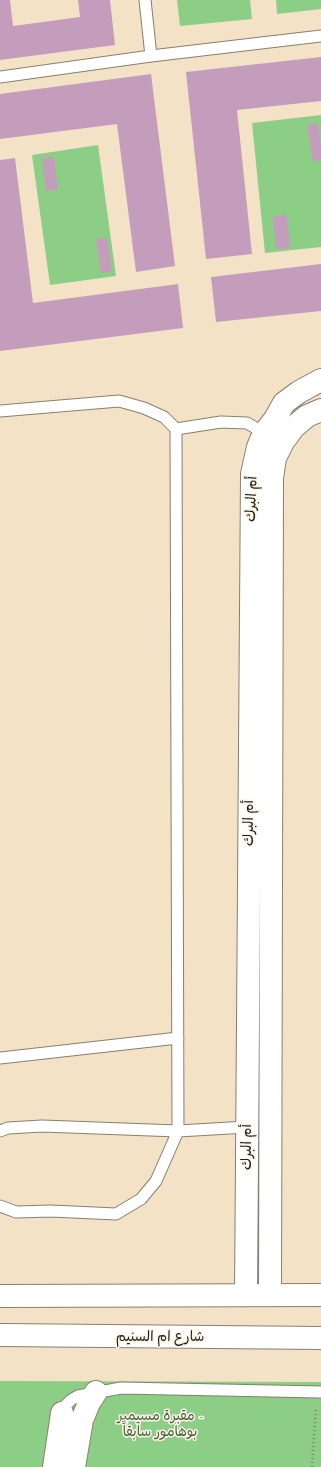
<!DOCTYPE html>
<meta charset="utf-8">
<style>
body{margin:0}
canvas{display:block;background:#f3e2c6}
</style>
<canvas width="321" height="1467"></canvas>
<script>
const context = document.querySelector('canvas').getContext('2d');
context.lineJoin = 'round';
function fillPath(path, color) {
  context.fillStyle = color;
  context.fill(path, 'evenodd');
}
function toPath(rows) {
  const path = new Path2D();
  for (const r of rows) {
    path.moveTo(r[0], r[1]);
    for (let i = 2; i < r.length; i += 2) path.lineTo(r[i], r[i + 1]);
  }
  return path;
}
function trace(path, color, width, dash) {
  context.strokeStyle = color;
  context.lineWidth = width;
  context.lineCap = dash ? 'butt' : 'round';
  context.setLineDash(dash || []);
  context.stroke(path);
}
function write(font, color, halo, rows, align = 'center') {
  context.font = font + ' Caveat,"Playpen Sans Arabic",sans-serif';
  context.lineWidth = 3;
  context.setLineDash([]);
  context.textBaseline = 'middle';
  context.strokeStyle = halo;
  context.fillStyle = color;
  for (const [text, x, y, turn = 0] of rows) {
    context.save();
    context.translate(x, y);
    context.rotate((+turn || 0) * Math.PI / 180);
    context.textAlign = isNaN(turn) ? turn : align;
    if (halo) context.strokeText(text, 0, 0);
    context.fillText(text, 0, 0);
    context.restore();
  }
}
fillPath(toPath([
 [177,0,250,0,252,19,180,26],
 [276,0,321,0,321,9,277,14],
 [321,115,321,247,265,253,252,123],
 [98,145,116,276,50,285,32,155],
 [0,1381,321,1382,321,1467,0,1467]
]), '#8dce86');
fillPath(toPath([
 [0,0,10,0,13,26,80,17,78,0,110,0,115,45,0,60],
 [321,57,321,101,237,110,252,254,206,259,186,72],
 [151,74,175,266,136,272,117,124,0,139,0,94],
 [318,123,321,142,321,160,313,161,307,125],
 [54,157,58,189,46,191,42,158],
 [15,158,33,303,178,284,183,328,0,351,0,160],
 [287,215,290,248,276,249,273,216],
 [107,238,112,271,101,273,96,239],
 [321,264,321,311,216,322,211,277]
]), '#c49dbc');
const lane = toPath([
 [145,0,151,56],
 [0,77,151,56,321,36],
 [0,411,119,401,144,408,164,417,176,429,221,422,247,423,264,433],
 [176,429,178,1131,247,1127],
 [0,1058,178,1038],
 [0,1131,8,1128,42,1126,178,1131,156,1181,141,1199,116,1214,51,1211,16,1212,0,1206],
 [62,1413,65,1406,71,1400,78,1396,121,1388,321,1392]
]);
const street = toPath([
 [246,1295,252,474,258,447,264,433,275,419,284,403,299,392,321,380],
 [270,1295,272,478,275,458,283,442,294,427,307,416,321,410],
 [54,1467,62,1413],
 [74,1467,82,1420,89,1403,96,1392]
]);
const secondary = toPath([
 [0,1296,321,1295],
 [0,1335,321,1338]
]);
trace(lane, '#887f71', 13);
trace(street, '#887f71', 24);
trace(secondary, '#887f71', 24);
trace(toPath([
 [312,1467,316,1408]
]), '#887f71', 2.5, [1, 3]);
trace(lane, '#fff', 11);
trace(street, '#fff', 22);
trace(secondary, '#fff', 22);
write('14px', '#1c1c1c', '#fcf5e5', [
 ["أم البرك",252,499,-88],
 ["أم البرك",249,823,-90],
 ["أم البرك",247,1147,-90],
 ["شارع ام السنيم",160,1337]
]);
write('14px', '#445a41', '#fcf5e5', [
 ["مقبرة مسيمير -",160,1416],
 ["بوهامور سابقاً",160,1432]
]);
</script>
